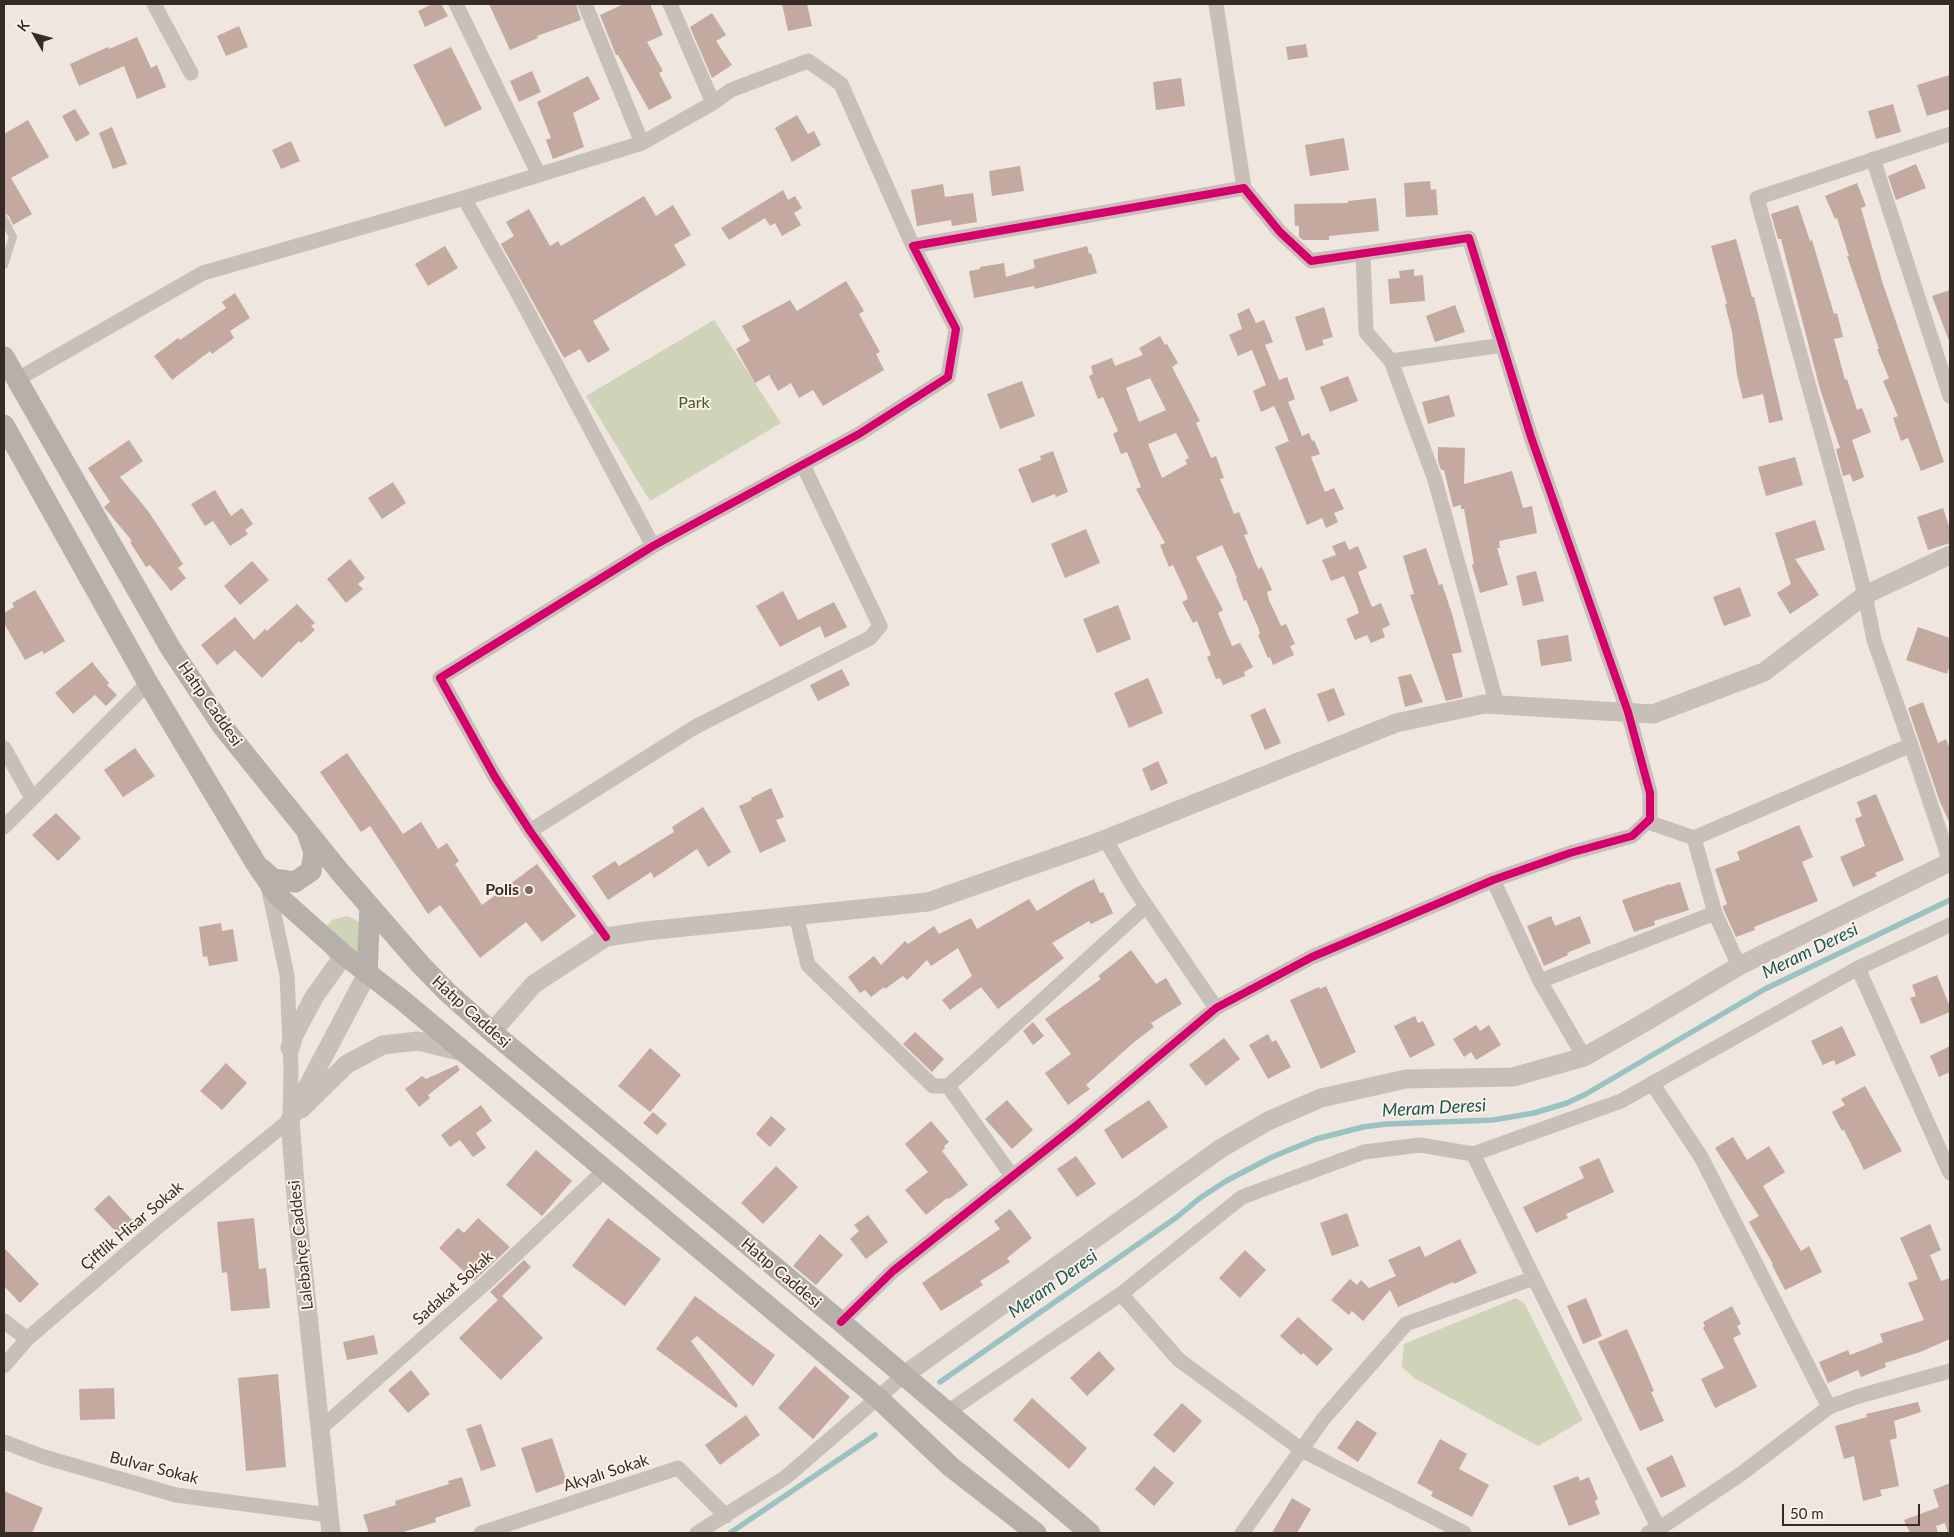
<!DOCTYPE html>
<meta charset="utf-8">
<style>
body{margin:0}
#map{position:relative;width:1954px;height:1537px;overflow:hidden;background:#eee6df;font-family:Lato,sans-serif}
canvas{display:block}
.frame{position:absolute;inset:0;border:5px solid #372b26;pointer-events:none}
.north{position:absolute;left:10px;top:10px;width:50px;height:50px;-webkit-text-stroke:4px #fbf1e6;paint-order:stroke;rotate:308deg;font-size:14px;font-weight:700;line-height:20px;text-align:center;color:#372b26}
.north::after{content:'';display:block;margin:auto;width:18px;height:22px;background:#372b26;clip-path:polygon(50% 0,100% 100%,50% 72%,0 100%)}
.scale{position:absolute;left:1782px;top:1504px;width:138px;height:22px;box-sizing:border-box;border:2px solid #372b26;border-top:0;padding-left:6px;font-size:15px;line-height:18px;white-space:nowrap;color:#372b26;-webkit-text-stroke:4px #fbf1e6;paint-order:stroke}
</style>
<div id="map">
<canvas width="1954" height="1537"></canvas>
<div class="frame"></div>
<div class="north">K</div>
<div class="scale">50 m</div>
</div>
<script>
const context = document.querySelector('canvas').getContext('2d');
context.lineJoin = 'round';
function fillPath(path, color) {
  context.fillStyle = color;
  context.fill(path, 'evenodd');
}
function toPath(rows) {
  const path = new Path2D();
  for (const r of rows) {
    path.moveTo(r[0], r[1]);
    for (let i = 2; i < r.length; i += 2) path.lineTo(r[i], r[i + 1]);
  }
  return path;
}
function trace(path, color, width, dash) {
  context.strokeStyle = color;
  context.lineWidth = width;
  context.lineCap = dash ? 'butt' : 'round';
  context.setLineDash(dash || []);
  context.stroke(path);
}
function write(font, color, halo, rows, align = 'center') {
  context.font = font + ' Lato,sans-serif';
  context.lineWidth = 4;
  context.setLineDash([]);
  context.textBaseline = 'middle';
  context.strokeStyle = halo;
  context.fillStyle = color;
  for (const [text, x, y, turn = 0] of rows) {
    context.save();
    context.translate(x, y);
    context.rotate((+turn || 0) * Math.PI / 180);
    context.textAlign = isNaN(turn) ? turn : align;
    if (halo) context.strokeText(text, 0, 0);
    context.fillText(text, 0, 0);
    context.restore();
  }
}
fillPath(toPath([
 [714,320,781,423,650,501,586,396],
 [347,916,354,919,360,923,363,953,336,961,329,958,321,945,322,931,332,920],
 [1516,1298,1525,1304,1583,1420,1538,1446,1416,1379,1402,1367,1404,1344]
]), '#cfd3b8');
trace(toPath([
 [940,1382,1177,1217,1200,1198,1226,1181,1272,1157,1316,1139,1363,1127,1386,1124,1493,1120,1534,1113,1567,1103,1586,1094,1765,989,1950,900],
 [730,1533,875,1435]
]), '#9ac2c0', 5.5);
fillPath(toPath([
 [432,4,441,4,448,16,425,27,418,11],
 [489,4,576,4,581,20,537,36,538,38,510,50],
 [624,4,650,4,663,35,647,42,663,71,659,73,672,98,649,110,618,55,616,55,600,15],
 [782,4,807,4,812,26,788,31],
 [712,13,726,35,716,41,732,65,712,78,690,27],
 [239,26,248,47,226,56,217,36],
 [137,37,151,68,157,65,166,87,137,99,124,66,79,86,70,64,108,47,109,49],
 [1306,44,1308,57,1288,60,1286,47],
 [451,47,482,109,445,127,413,65],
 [532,71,541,92,519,102,510,81],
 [1950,75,1950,109,1927,116,1917,85],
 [588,76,600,99,573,113,584,147,553,159,546,140,551,138,537,102],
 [1181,78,1185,106,1156,110,1153,82],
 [1893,104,1901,132,1876,139,1868,111],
 [75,109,90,134,76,142,62,116],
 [797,115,808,134,814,131,821,145,792,162,775,128],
 [28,120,49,157,11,178,32,214,13,225,9,216,4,213,4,134],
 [112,127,127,164,113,169,99,133],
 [1344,138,1349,170,1310,176,1305,145],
 [291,141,300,161,281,169,272,150],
 [1916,164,1926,188,1896,200,1888,176],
 [1020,166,1024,191,992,196,989,171],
 [1430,181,1431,190,1436,189,1438,215,1406,217,1404,183],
 [1857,183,1866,206,1861,208,1882,281,1944,462,1921,471,1908,438,1901,441,1893,418,1898,416,1883,381,1889,378,1877,349,1879,349,1847,256,1849,256,1837,218,1835,219,1825,196],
 [943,184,945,197,973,193,977,222,952,226,951,220,917,226,911,190],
 [783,190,788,200,795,196,802,208,794,213,801,225,782,236,775,223,770,226,765,218,729,240,721,228],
 [644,196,656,216,673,205,691,235,674,245,686,265,593,321,610,350,588,363,580,349,564,358,501,244,514,236,506,222,529,209,550,246,558,241,561,246],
 [1376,198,1379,231,1329,236,1329,240,1303,240,1299,237,1299,226,1295,226,1294,204,1348,203,1348,201],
 [1798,205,1810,241,1812,240,1834,314,1837,313,1843,337,1834,339,1845,380,1847,379,1857,410,1862,408,1871,432,1852,440,1864,477,1853,482,1850,474,1843,476,1836,449,1840,448,1820,389,1781,239,1778,239,1771,214],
 [1736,239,1752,297,1754,297,1783,420,1769,423,1763,394,1743,399,1737,375,1732,332,1725,304,1727,304,1711,246],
 [445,246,458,268,428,286,415,264],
 [1087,246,1089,254,1091,253,1097,273,1035,289,1034,286,974,298,969,271,980,269,980,267,1004,263,1006,277,1035,268,1033,260],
 [1414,269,1414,276,1423,275,1425,301,1390,304,1388,279,1400,278,1399,271],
 [846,281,864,311,859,314,880,352,876,354,884,370,823,406,813,390,799,398,791,383,778,391,769,375,755,383,736,349,750,341,742,326,790,300,797,311],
 [1950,290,1950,340,1949,341,1932,296],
 [235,293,250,318,230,331,234,338,212,354,210,351,172,380,154,356,178,338,180,340,226,308,222,302],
 [1455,305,1465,332,1435,342,1426,316],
 [1324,307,1333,337,1322,340,1324,345,1306,351,1295,317],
 [1249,308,1256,323,1264,320,1273,342,1265,345,1279,380,1287,377,1295,399,1288,402,1302,436,1309,433,1312,441,1314,440,1320,454,1311,457,1325,492,1334,488,1344,509,1334,513,1338,522,1326,528,1322,518,1307,525,1275,447,1289,441,1280,419,1274,406,1261,412,1253,391,1266,385,1252,350,1238,356,1229,335,1242,329,1237,314],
 [1160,336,1165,345,1167,344,1178,363,1172,367,1200,421,1196,423,1211,458,1216,456,1224,478,1220,479,1234,514,1239,512,1248,534,1244,535,1258,569,1262,567,1272,590,1267,592,1269,600,1281,626,1286,624,1295,644,1290,646,1294,655,1273,665,1270,657,1268,658,1258,635,1260,634,1258,627,1246,600,1244,601,1236,579,1237,578,1222,545,1196,557,1223,610,1218,613,1232,646,1240,643,1253,667,1244,672,1245,676,1223,685,1220,678,1216,679,1207,657,1211,655,1197,621,1193,623,1182,602,1188,599,1186,593,1173,565,1169,567,1160,545,1165,543,1136,489,1141,487,1127,452,1121,454,1113,434,1118,431,1103,397,1098,399,1089,376,1093,374,1091,366,1112,358,1115,366,1143,355,1139,348],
 [1150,378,1166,410,1139,422,1126,388],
 [1176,433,1189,458,1185,460,1187,464,1162,478,1148,444],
 [1348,376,1358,401,1330,412,1320,387],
 [1022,381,1035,416,1000,429,987,394],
 [1449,395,1455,416,1428,424,1422,402],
 [129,440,143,461,120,477,148,511,183,564,178,568,186,578,171,591,150,565,146,567,130,542,132,541,104,507,110,502,88,468],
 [1438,447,1465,448,1464,484,1512,471,1523,508,1532,506,1537,533,1499,541,1500,548,1497,548,1508,585,1480,593,1472,565,1474,564,1464,509,1461,509,1461,505,1453,507,1444,470,1441,470,1438,461],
 [1053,451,1068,492,1056,497,1055,494,1032,503,1018,469,1041,460,1040,456],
 [1795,457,1803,485,1766,496,1758,467],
 [393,482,406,503,382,519,368,498],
 [215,490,231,516,242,508,253,524,245,530,248,534,230,546,213,521,205,526,191,504],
 [1943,508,1950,529,1950,543,1928,550,1917,517],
 [1815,520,1825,550,1795,559,1819,595,1790,614,1777,593,1791,584,1775,533],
 [1086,529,1100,563,1065,578,1051,544],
 [1345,541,1349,550,1358,546,1367,568,1358,572,1361,580,1372,607,1381,603,1390,625,1382,629,1385,637,1371,643,1367,635,1355,640,1346,619,1359,613,1356,604,1344,576,1331,581,1322,560,1336,555,1332,546],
 [1426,548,1439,585,1442,584,1452,614,1462,652,1452,654,1463,697,1446,701,1410,595,1414,594,1403,556],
 [350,559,365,578,358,584,363,589,346,603,327,579],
 [252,561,269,580,240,605,224,586],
 [1536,571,1544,601,1523,606,1516,576],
 [1740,587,1751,616,1724,626,1713,597],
 [35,590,65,641,44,654,42,651,25,660,4,623,4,613,14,607,12,603],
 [783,591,798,620,834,602,847,627,825,638,820,626,780,647,756,606],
 [297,604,315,623,311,626,315,630,301,643,299,641,262,678,235,650,217,665,201,645,235,617,254,640,265,629,267,631],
 [1118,605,1131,639,1097,653,1083,619],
 [1918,627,1950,638,1950,664,1947,674,1906,660],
 [1568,635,1572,661,1541,666,1537,640],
 [92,662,109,683,107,685,117,695,106,706,95,695,73,714,55,693],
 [842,669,850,685,818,701,810,685],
 [1411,674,1423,702,1405,707,1398,677],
 [1148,678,1163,713,1129,728,1114,693],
 [1334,688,1345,715,1328,722,1317,694],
 [1923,702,1938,743,1946,739,1950,749,1950,824,1940,802,1908,708],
 [1265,708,1281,743,1265,750,1250,715],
 [135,748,155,776,123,797,104,770],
 [347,753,403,834,421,822,438,849,447,843,459,861,455,864,482,905,537,864,576,916,542,942,526,922,480,958,440,905,428,914,370,826,361,832,320,772],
 [1158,761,1168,783,1151,791,1142,769],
 [771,788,784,817,776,820,786,841,760,853,739,806,752,800,751,798],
 [1876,794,1904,860,1875,873,1877,876,1853,887,1840,857,1865,846,1855,819,1862,816,1857,802],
 [703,807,731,852,708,867,697,849,654,878,651,872,608,900,592,876,615,861,619,866,674,832,672,827],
 [56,813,81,838,58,861,32,835],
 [1799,825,1813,857,1802,862,1818,901,1754,927,1755,930,1736,937,1723,908,1723,906,1727,904,1715,869,1740,860,1737,852],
 [1094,879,1100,893,1103,892,1113,913,1091,924,1089,921,1052,943,1064,958,998,1009,981,987,950,1010,942,1000,972,976,958,948,931,966,927,960,907,980,903,976,885,989,884,987,871,997,865,990,860,993,848,977,874,956,881,965,905,941,908,944,934,926,939,934,971,918,977,929,1029,899,1037,911,1075,888],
 [1680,882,1689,910,1654,921,1655,925,1634,932,1622,900,1670,884,1670,885],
 [1551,916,1555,926,1580,916,1591,943,1567,953,1568,955,1544,966,1527,926],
 [221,923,222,931,233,929,238,961,209,966,207,956,203,957,199,927],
 [1131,950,1156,984,1166,978,1182,1004,1151,1023,1154,1027,1133,1043,1086,1085,1090,1089,1068,1105,1045,1073,1071,1054,1045,1019,1101,979,1098,976],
 [1937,975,1950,1007,1950,1012,1921,1024,1910,998,1916,996,1912,985],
 [1326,986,1356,1052,1321,1069,1290,1000,1319,987,1320,989],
 [1415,1016,1418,1023,1423,1021,1435,1045,1410,1058,1394,1026],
 [1033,1022,1044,1036,1033,1045,1023,1031],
 [1476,1025,1480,1031,1489,1025,1501,1045,1476,1060,1471,1052,1464,1057,1453,1039],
 [1842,1026,1856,1055,1836,1065,1834,1060,1823,1065,1811,1041],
 [915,1032,944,1059,932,1072,903,1044],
 [1268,1034,1272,1042,1276,1040,1291,1067,1268,1079,1249,1045],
 [1224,1038,1240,1059,1206,1086,1189,1065],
 [1950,1046,1950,1072,1939,1077,1930,1056],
 [650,1048,681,1075,650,1112,618,1086],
 [226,1063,247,1083,222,1110,200,1091],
 [457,1065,460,1070,428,1095,430,1098,419,1107,405,1089,422,1076,426,1079],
 [1865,1086,1902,1151,1864,1170,1844,1130,1842,1131,1832,1112,1845,1105,1841,1099],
 [1007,1100,1033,1130,1012,1149,985,1119],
 [1149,1100,1168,1127,1122,1159,1104,1130],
 [481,1105,492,1121,476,1133,486,1148,473,1157,460,1140,450,1147,441,1135],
 [653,1112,667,1124,657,1135,643,1123],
 [771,1116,786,1129,770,1147,756,1134],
 [931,1121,949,1142,944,1146,945,1148,942,1151,968,1185,949,1199,947,1198,926,1215,905,1190,928,1172,905,1144],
 [1733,1137,1747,1160,1769,1146,1785,1172,1763,1186,1801,1251,1809,1246,1822,1272,1785,1290,1772,1265,1773,1264,1749,1222,1759,1216,1715,1148],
 [536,1150,572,1181,542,1216,506,1185],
 [1076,1156,1096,1184,1077,1197,1057,1169],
 [1599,1158,1614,1192,1566,1214,1568,1218,1536,1233,1523,1207,1584,1178,1579,1167],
 [776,1166,798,1187,763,1224,741,1203],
 [109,1195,132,1220,117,1233,94,1209],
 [1010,1209,1032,1238,1007,1258,1010,1262,980,1281,983,1285,941,1311,922,1283,1000,1229,994,1221],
 [1347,1213,1359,1246,1332,1256,1320,1223],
 [868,1215,888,1242,866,1259,850,1239,859,1231,854,1225],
 [254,1218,259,1269,266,1268,270,1308,231,1311,227,1272,222,1273,217,1222],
 [478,1218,510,1247,474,1281,439,1248,458,1228,464,1233],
 [608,1218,661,1259,625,1306,572,1266],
 [1930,1224,1941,1250,1930,1255,1941,1281,1950,1278,1950,1339,1920,1352,1885,1363,1886,1367,1861,1377,1858,1370,1828,1383,1819,1362,1848,1350,1850,1355,1883,1342,1880,1334,1924,1320,1908,1283,1918,1279,1900,1238],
 [820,1234,843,1255,816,1285,793,1266],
 [1460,1239,1477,1273,1454,1284,1453,1282,1398,1307,1390,1290,1363,1321,1352,1311,1349,1315,1331,1300,1350,1279,1357,1285,1361,1280,1369,1288,1396,1276,1388,1260,1420,1246,1425,1257],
 [4,1248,39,1284,20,1303,4,1286],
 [1245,1250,1266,1270,1240,1298,1219,1278],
 [524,1260,531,1267,498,1300,490,1292],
 [502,1296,543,1338,501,1380,459,1338],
 [695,1296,775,1355,753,1386,697,1336,691,1341,738,1405,736,1408,656,1349],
 [1586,1298,1602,1336,1583,1344,1567,1306],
 [1732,1306,1741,1324,1737,1326,1741,1334,1733,1338,1757,1387,1715,1408,1701,1379,1724,1368,1703,1328,1705,1326,1703,1322],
 [1298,1317,1333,1349,1317,1366,1303,1353,1301,1355,1280,1336],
 [1627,1329,1643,1365,1654,1391,1651,1392,1664,1421,1640,1431,1598,1342],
 [374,1335,378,1354,347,1360,343,1342],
 [1099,1351,1115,1369,1087,1396,1070,1378],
 [815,1366,850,1397,813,1439,778,1408],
 [411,1370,430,1394,408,1413,388,1390],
 [278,1374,286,1467,246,1471,238,1378],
 [114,1388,115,1419,80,1420,79,1389],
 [1032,1398,1087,1448,1069,1469,1013,1420],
 [1918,1402,1921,1412,1894,1421,1897,1438,1890,1440,1899,1486,1880,1490,1882,1496,1863,1501,1854,1456,1844,1459,1835,1426,1867,1417,1866,1414],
 [1182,1403,1202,1421,1174,1453,1153,1435],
 [746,1415,760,1435,720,1465,705,1445],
 [1357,1420,1377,1433,1358,1462,1337,1448],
 [481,1424,496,1466,481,1471,466,1429],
 [552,1438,567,1482,536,1493,521,1448],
 [1440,1439,1467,1454,1459,1469,1489,1485,1472,1517,1431,1496,1433,1492,1417,1483],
 [1672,1455,1686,1486,1661,1498,1646,1468],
 [1154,1466,1174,1483,1154,1506,1135,1489],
 [1578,1476,1580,1481,1589,1477,1598,1499,1595,1501,1600,1514,1569,1526,1553,1486],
 [462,1477,471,1506,435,1518,436,1522,400,1533,369,1533,363,1515,396,1505,395,1501,449,1484,448,1481],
 [1950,1483,1950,1533,1948,1533,1945,1523,1936,1526,1938,1533,1910,1533,1904,1520,1939,1507,1933,1490],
 [4,1491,43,1508,32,1533,4,1533],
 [1292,1498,1311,1509,1297,1533,1272,1533]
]), '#c3a99f');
trace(toPath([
 [4,219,13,237,4,265]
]), '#c7bfb8', 8);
trace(toPath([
 [154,4,191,73],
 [456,4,539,175],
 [585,4,642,143],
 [670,4,713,103],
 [1216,4,1244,188],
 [1873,159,1950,396],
 [1363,253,1366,332,1391,361],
 [16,380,203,273,464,198],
 [653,546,514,286,464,198,642,143,713,103,731,90,808,61,841,84,913,246],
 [1497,705,1435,480,1391,361,1503,345],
 [1911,745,1874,640,1865,595,1851,539,1757,198,1950,134],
 [4,748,32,798],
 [1648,822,1694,838,1715,913,1739,966],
 [4,827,148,683],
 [530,831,695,727,870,638,880,626,803,465],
 [1694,838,1911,745,1950,862],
 [1105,839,1134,888,1216,1008],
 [1493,880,1540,981,1584,1057],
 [796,915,808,965,933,1086,948,1086],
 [606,937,530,831,495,777,440,678,653,546,859,434,948,377,956,329,913,246,1244,188,1280,232,1311,261,1469,238,1531,437,1628,712,1650,793,1650,819,1632,836,1570,853,1493,880,1312,957,1216,1008,1077,1125,893,1271,841,1322],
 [1858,968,1950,925],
 [1540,981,1715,913],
 [1652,1083,1701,1157,1829,1407],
 [1012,1176,948,1086,1146,906],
 [1534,1278,1473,1154,1621,1101,1858,968,1950,1173],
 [1121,1294,1179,1360,1302,1450,1464,1533],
 [4,1321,27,1339],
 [4,1366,27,1339,154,1230,290,1120,291,1068,287,975,268,886],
 [946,1413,1121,1294,1242,1197,1364,1152,1420,1145,1473,1154],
 [320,1429,490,1279,606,1169],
 [4,1442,44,1457,176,1495,329,1515],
 [481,1533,678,1468,726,1516],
 [697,1533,786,1477,903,1376],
 [1242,1533,1324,1418,1406,1324,1534,1278,1661,1533],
 [1648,1533,1660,1528,1741,1474,1829,1407,1859,1396,1950,1371]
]), '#c7bfb8', 15);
trace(toPath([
 [492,1032,534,984,606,937,646,931,928,902,1093,844,1396,723,1484,704,1653,714,1764,672,1865,595,1950,555],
 [290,1048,294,1035,314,997,344,955],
 [301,1109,347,1064,383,1045,418,1041,463,1052],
 [903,1376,1220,1149,1268,1121,1321,1098,1406,1079,1513,1077,1584,1057,1647,1021,1739,966,1950,862],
 [331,1533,297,1210,290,1120,367,974]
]), '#c7bfb8', 19);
trace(toPath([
 [4,357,171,649,223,727,340,872,419,963,447,992,492,1032,841,1322,1090,1533],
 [4,425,148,683,255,862,278,896,344,955,401,999,878,1398,951,1467,1036,1533],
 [262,869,273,879,295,882,311,871,314,853,308,835],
 [367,974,370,906]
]), '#b7afa9', 21);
trace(toPath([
 [606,937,530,831,495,777,440,678,653,546,859,434,948,377,956,329,913,246,1244,188,1280,232,1311,261,1469,238,1531,437,1628,712,1650,793,1650,819,1632,836,1570,853,1493,880,1312,957,1216,1008,1077,1125,893,1271,841,1322]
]), '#d6006c', 8);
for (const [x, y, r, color] of [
 [529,890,5,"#776c67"]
]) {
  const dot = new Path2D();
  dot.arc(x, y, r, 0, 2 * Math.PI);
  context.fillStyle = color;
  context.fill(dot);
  trace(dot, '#fbf1e6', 2);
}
write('16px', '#485828', '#fbf1e6', [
 ["Park",694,403]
]);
write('16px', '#372b26', '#fbf1e6', [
 ["Hatıp Caddesi",210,704,55],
 ["Hatıp Caddesi",471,1012,42],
 ["Çiftlik Hisar Sokak",132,1226,-40],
 ["Lalebahçe Caddesi",301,1245,-96],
 ["Hatıp Caddesi",781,1273,40],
 ["Sadakat Sokak",453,1288,-42],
 ["Bulvar Sokak",154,1468,14],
 ["Akyalı Sokak",606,1473,-18]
]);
write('bold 16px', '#372b26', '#fbf1e6', [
 ["Polis",519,890]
], 'right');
write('italic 18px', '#185a5c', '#fbf1e6', [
 ["Meram Deresi",1810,951,-26],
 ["Meram Deresi",1434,1108,-3],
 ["Meram Deresi",1053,1284,-35]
]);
</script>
